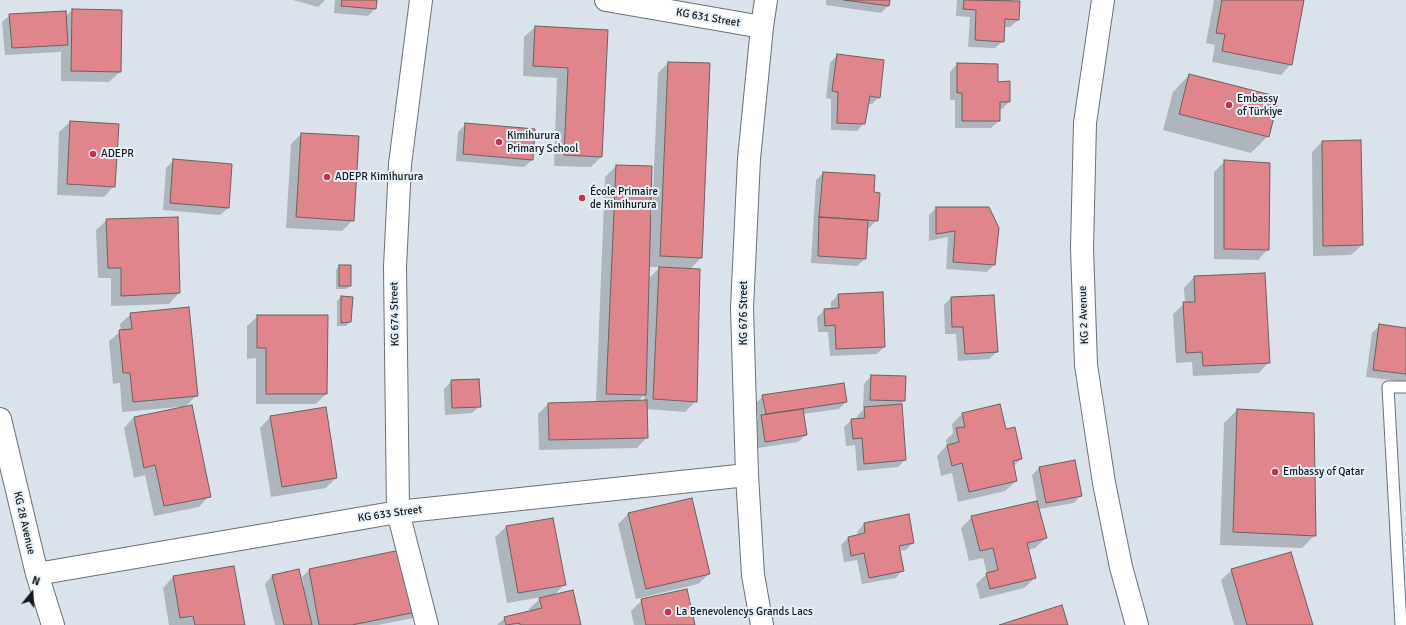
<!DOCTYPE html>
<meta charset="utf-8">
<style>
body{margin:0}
#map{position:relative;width:1406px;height:625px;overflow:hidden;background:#dae3ec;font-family:Signika,sans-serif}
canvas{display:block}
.north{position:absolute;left:12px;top:573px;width:40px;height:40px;-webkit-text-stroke:3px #e7f1f9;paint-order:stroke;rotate:18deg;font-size:11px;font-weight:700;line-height:16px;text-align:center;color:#16191c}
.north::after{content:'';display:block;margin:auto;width:14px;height:18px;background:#16191c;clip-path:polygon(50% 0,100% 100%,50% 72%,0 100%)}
</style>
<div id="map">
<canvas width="1406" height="625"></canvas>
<div class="north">N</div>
</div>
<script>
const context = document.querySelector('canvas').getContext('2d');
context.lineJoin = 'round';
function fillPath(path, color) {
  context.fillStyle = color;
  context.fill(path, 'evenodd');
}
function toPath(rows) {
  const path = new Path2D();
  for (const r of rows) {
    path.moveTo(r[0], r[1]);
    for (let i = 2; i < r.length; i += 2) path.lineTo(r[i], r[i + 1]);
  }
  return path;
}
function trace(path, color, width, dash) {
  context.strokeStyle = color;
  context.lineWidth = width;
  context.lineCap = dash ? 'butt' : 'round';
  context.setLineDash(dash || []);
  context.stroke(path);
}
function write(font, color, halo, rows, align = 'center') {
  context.font = font + ' Signika,sans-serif';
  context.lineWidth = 4;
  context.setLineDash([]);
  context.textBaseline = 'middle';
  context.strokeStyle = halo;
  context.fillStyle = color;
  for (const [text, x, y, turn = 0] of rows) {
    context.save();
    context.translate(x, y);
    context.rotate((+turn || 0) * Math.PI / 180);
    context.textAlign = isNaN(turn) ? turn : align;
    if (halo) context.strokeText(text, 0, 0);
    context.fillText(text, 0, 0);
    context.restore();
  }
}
fillPath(toPath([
 [293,0,325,0,318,7],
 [335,0,376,0,375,9,368,16,334,13],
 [826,0,889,0,888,6,881,13,826,5],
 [957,0,1011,0,1018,20,1010,27,1004,27,1003,41,995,48,968,47,970,17,956,16],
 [1214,0,1303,0,1291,64,1281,75,1212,62,1215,45,1206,43],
 [72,10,120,72,109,82,61,81,61,50,60,52,5,55,2,22,10,15,65,17],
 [535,27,607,30,601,157,591,167,554,166,557,78,523,76,524,37],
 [837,55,879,97,872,104,868,104,864,123,857,131,831,130,831,99,826,98,830,63],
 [668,63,709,64,701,258,689,270,696,401,685,412,646,409,647,437,637,448,539,450,538,414,548,404,596,402,605,177,616,166,650,215,652,215,658,73],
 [648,267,660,267,648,279],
 [644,395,644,401,638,401],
 [957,64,997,83,1009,102,1002,109,999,109,999,121,991,128,955,128,955,100,950,100,950,72],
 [1189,75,1268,136,1251,153,1163,130,1173,92],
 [70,122,118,124,114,186,104,197,57,195,59,132],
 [466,124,532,160,524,167,456,161,458,132],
 [301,134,353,220,342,231,286,228,291,144],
 [1322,142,1362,245,1351,255,1313,256,1312,152],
 [174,160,228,208,220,215,163,210,166,168],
 [1225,161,1268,249,1258,260,1214,259,1214,172],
 [823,173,872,193,877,220,869,228,866,228,865,259,857,266,811,263,816,180],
 [936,208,994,265,987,272,946,269,948,237,929,241,929,215],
 [107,220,179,293,169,304,111,306,111,278,98,278,96,230],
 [339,266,350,286,346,289,336,289,336,270],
 [1194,277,1269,362,1259,373,1193,376,1192,362,1176,363,1173,314,1185,303,1184,288],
 [838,295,884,347,877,354,830,356,828,332,818,332,817,317,825,310,831,309,831,302],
 [993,296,997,352,989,359,958,361,956,334,945,334,944,305,951,298],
 [341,297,351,298,350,322,346,326,337,326,337,301],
 [131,314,196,396,185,407,209,496,199,507,154,516,145,475,134,478,124,428,134,417,179,409,179,407,122,412,120,383,113,384,109,341,121,331,120,324],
 [258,316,326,394,316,404,256,404,256,358,247,359,247,326],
 [1379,326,1406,329,1406,382,1366,377,1372,333],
 [871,376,904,401,898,406,905,460,898,467,857,471,855,445,846,446,844,427,851,420,858,420,857,416,866,407,863,407,864,384],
 [452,381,480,406,472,413,445,415,444,389],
 [763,396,846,402,839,409,803,414,806,435,798,442,758,448,754,424,758,420,756,403],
 [1237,410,1315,535,1302,548,1220,545,1224,423],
 [962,414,1005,430,1021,459,1013,467,1016,481,1005,491,958,502,952,473,941,476,937,456,947,445,946,440,953,433,952,424],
 [270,417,336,478,326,488,271,497,260,428],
 [1074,461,1081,495,1074,503,1039,509,1046,538,1035,548,1028,550,1035,578,1024,588,980,599,976,584,987,574,983,558,969,561,961,528,972,517,1037,502,1032,475,1039,468],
 [628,514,709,574,698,584,636,599,618,524],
 [908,515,913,543,906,550,899,551,903,570,896,578,862,584,857,560,844,562,841,545,848,538,858,536,857,532,864,524],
 [553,519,565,584,553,596,580,625,497,625,505,618,530,612,529,609,542,597,507,603,495,537,506,527],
 [309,570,420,611,413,618,378,625,275,625,265,584,272,576,304,586,302,577],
 [1232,570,1312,625,1234,625,1221,580],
 [173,577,244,625,169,625,163,588],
 [642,600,694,625,634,625,631,611]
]), '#0003');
const building = toPath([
 [342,0,377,0,376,9,341,6,342,0],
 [844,0,890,0,889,6,844,0],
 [964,0,1020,1,1019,20,1005,19,1004,42,975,40,976,10,963,9,964,0],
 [1222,0,1304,0,1292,65,1222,51,1225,34,1216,33,1222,0],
 [72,9,122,10,121,72,71,71,72,9],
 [66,11,68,45,12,48,9,14,66,11],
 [535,26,608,30,602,157,564,155,568,68,533,66,535,26],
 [837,54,884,60,880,98,870,96,865,124,837,123,838,92,832,91,837,54],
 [668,62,710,63,702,258,660,256,668,62],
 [957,63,998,64,998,82,1010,81,1010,102,1000,102,1000,121,962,121,962,93,957,93,957,63],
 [1189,74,1279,97,1269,137,1179,114,1189,74],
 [70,121,119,124,115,187,67,184,70,121],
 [465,123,535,129,533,160,463,154,465,123],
 [301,133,359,136,354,221,296,217,301,133],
 [1361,140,1363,245,1323,246,1322,141,1361,140],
 [173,159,232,164,229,208,170,203,173,159],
 [1224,160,1270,163,1269,250,1224,249,1224,160],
 [616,165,652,166,646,395,606,394,616,165],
 [823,172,875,175,874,192,880,193,878,221,819,217,823,172],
 [936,207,989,207,999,228,995,265,953,262,955,231,936,234,936,207],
 [178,217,180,293,121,296,121,268,108,268,106,219,178,217],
 [819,217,868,220,866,259,818,256,819,217],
 [339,265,351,265,351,286,339,286,339,265],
 [659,267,700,269,697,402,653,399,659,267],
 [1265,273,1270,363,1203,366,1202,352,1186,353,1183,302,1195,302,1194,276,1265,273],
 [883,292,885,347,836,349,835,325,825,326,824,309,839,308,838,294,883,292],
 [994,295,998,352,965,354,963,327,952,327,951,297,994,295],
 [341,296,353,297,351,322,341,323,341,296],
 [189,307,198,396,133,402,130,373,123,373,119,330,132,329,130,313,189,307],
 [257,315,328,315,327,394,266,394,266,348,257,348,257,315],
 [1379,324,1406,328,1406,374,1373,370,1379,324],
 [871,375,906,376,905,401,870,400,871,375],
 [479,379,481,407,452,408,451,380,479,379],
 [844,383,847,402,766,414,762,395,844,383],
 [647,400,648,438,549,440,548,403,647,400],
 [902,404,906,460,864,464,862,438,853,439,851,419,865,418,864,407,902,404],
 [1000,404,1006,429,1015,427,1022,459,1013,461,1017,481,969,492,962,463,952,466,947,445,959,442,956,428,965,427,962,413,1000,404],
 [192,405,211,497,164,506,155,465,144,468,134,417,192,405],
 [326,407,337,478,282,487,270,416,326,407],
 [803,409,807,435,765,442,761,415,803,409],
 [1237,409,1314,413,1316,536,1233,532,1237,409],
 [1075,460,1082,496,1046,503,1039,467,1075,460],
 [692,498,710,574,646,589,628,513,692,498],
 [1037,501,1047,538,1027,543,1036,578,990,589,986,573,998,570,993,548,980,551,971,516,1037,501],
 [909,514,914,543,899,546,904,571,869,578,864,553,851,556,848,537,865,533,864,523,909,514],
 [553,518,566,585,518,593,506,526,553,518],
 [405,549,421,611,352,625,319,625,309,569,405,549],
 [1291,552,1313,625,1247,625,1231,569,1291,552],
 [234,566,245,625,195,625,193,616,180,618,173,576,234,566],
 [299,569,312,625,284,625,272,575,299,569],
 [687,589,695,625,646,625,641,599,687,589],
 [573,590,581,625,520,625,520,623,506,625,504,617,542,608,539,598,573,590],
 [1062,605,1068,625,999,625,1062,605]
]);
fillPath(building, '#e0858b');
trace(building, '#6c6061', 1);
const service = toPath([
 [1401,625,1388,387,1406,387]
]);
const minor = toPath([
 [421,0,400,164,395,267,398,512,427,625],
 [606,0,762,27],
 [1103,0,1085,123,1082,248,1086,365,1104,483,1121,567,1137,625],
 [0,419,37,574,53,625],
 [37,574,398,512,747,475],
 [762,625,753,575,747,475,742,308,749,159,762,27,766,0]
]);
trace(service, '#697179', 13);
trace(minor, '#697179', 24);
trace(service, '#fff', 11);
trace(minor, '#fff', 22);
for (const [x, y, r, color] of [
 [1229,105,4,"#c3334c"],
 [499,142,4,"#c3334c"],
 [93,154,4,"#c3334c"],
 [327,177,4,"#c3334c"],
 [582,198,4,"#c3334c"],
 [1275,472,4,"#c3334c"],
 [668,612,4,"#c3334c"]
]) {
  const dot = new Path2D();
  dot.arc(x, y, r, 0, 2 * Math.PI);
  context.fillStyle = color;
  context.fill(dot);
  trace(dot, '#e7f1f9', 1.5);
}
write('11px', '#16191c', '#e7f1f9', [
 ["KG 631 Street",708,18,10],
 ["KG 676 Street",744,313,-90],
 ["KG 674 Street",395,314,-91],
 ["KG 2 Avenue",1084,315,-92],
 ["KG 633 Street",390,514,-8],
 ["KG 28 Avenue",24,523,77]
]);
write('11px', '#16191c', '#e7f1f9', [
 ["Embassy",1237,99],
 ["of Türkiye",1237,112],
 ["Kimihurura",507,136],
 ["Primary School",507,149],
 ["ADEPR",101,154],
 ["ADEPR Kimihurura",335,177],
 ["École Primaire",590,192],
 ["de Kimihurura",590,205],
 ["Embassy of Qatar",1283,472],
 ["La Benevolencys Grands Lacs",676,612]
], 'left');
</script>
